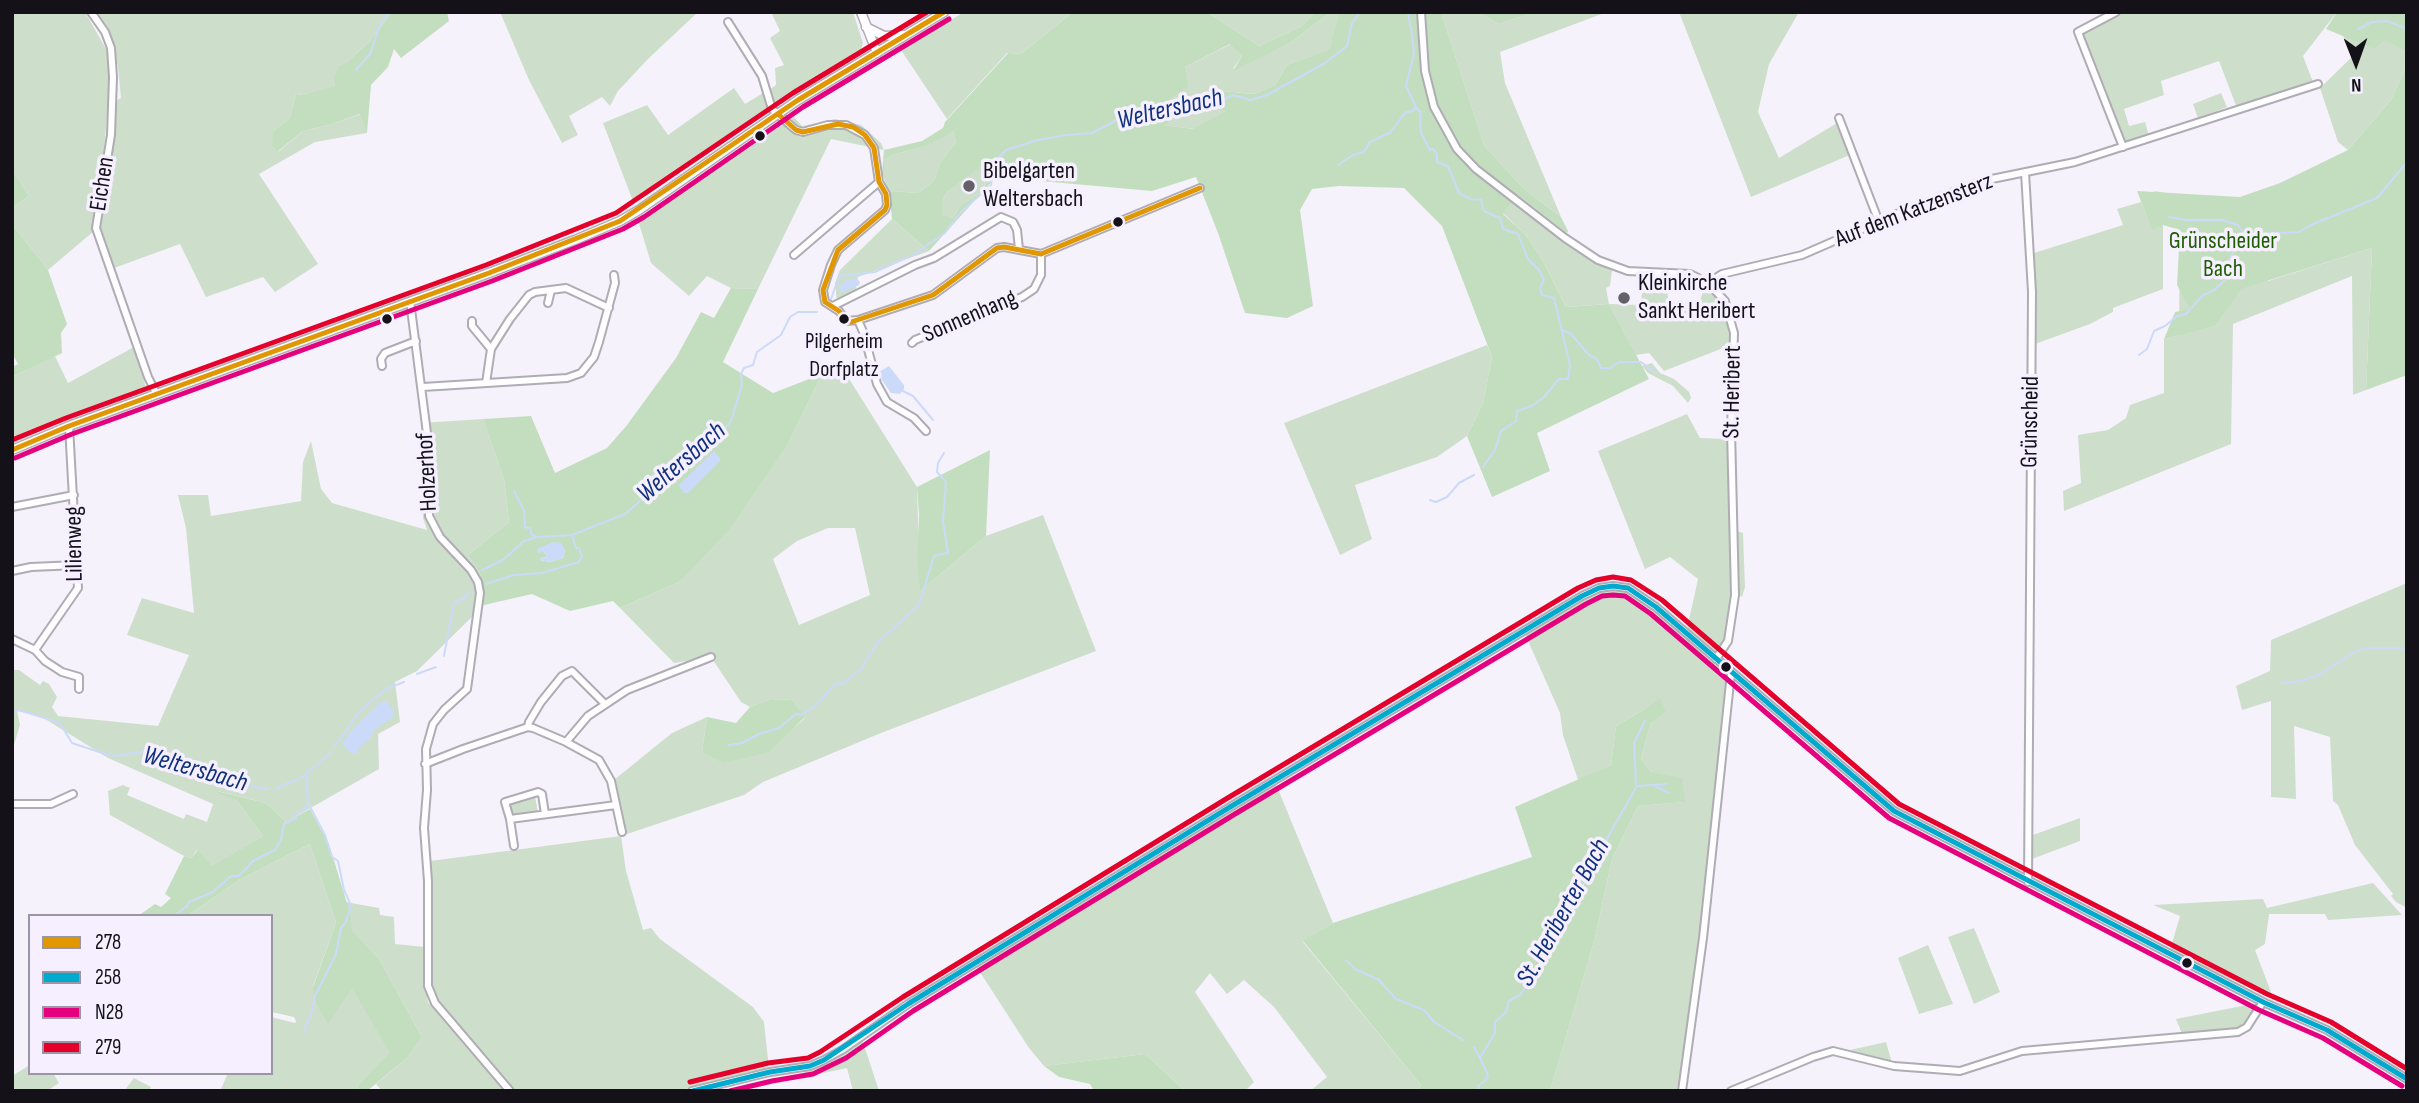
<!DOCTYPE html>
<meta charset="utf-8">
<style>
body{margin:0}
#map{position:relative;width:2419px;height:1103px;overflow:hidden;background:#f6f2fc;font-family:"Sofia Sans Condensed",sans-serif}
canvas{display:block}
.frame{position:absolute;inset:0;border:14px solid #141118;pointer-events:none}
.legend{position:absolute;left:28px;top:914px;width:245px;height:161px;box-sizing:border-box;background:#f5efff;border:2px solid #9b96a3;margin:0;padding:9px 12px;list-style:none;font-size:21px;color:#141118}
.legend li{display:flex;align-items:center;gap:14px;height:35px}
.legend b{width:35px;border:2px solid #9b96a3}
.north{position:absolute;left:2321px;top:28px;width:70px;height:70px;-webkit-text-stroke:5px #f5efff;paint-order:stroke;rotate:179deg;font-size:19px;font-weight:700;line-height:28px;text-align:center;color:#141118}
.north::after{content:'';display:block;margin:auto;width:24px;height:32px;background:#141118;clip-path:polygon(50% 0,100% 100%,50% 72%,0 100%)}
</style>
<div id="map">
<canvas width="2419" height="1103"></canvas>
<div class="frame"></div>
<ul class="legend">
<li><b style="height:9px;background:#e09702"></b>278</li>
<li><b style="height:9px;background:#00a9ce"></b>258</li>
<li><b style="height:9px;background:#e5007d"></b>N28</li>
<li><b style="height:9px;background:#e4002b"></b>279</li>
</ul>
<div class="north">N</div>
</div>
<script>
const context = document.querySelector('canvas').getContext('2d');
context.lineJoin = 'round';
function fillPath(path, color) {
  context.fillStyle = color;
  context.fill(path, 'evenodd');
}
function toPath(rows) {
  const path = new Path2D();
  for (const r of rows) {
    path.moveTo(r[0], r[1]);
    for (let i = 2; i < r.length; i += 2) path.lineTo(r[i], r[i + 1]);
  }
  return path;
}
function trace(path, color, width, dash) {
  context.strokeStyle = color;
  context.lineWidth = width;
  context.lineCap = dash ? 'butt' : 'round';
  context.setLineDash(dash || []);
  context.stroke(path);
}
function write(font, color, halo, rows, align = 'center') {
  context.font = font + ' "Sofia Sans Condensed",sans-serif';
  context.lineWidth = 7;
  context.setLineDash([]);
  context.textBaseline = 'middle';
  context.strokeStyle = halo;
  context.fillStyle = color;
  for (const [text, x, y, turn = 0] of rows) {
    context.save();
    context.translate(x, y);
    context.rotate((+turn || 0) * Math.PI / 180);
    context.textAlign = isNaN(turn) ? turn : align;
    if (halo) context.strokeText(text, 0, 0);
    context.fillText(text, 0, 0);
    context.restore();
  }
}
fillPath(toPath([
 [12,12,85,12,106,49,110,74,105,141,94,231,48,270,12,224,12,208,29,196,12,169],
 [96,12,392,12,370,41,346,63,336,86,300,95,296,94,290,118,273,131,279,151,303,131,329,125,361,114,367,133,315,142,259,174,318,264,275,292,263,277,206,297,180,244,114,268,100,225,114,138,116,101,121,98,118,67,108,28],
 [500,12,698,12,648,59,618,91,610,106,602,97,569,116,578,135,562,143,529,80],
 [771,12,853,12,863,43,861,49,774,105,769,90,776,85,775,68,784,65,770,38,780,31],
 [964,12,1073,12,1021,54,1007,53,947,119,901,50],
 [1207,12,1315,12,1302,26,1259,46],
 [1331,12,1339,12,1331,49,1287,65,1275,85,1254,94,1221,91,1225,111,1194,129,1163,125,1170,98,1185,67,1231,44,1242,56,1233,69,1290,43],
 [1441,12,1478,12,1499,24,1535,12,1607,12,1500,52,1505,83,1561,217,1523,188,1484,145],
 [1679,12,1799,12,1769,64,1758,112,1779,158,1837,123,1852,154,1751,197],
 [2122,12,2337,12,2303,56,2313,82,2237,108,2219,61,2161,81,2164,95,2124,109,2129,126,2145,122,2149,136,2124,144,2082,34],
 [2407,12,2407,65,2391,100,2348,150,2338,142,2320,88,2355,54,2343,36],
 [734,88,745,104,763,93,768,109,647,195,633,201,603,123,647,105,668,135],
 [2221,93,2227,107,2198,118,2193,104],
 [794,117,802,126,835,119,861,125,881,143,884,150,831,139,758,289,731,288,707,276,689,296,651,263,638,220,649,215],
 [953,129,956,142,940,163,934,181,918,193,890,191,884,178,884,160,895,154,919,148],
 [981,165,989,167,989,179,980,193,961,205,953,218,942,214,942,202,946,193],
 [2154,191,2186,196,2268,281,2372,248,2366,390,2353,395,2352,276,2233,324,2231,444,2064,511,2063,491,2081,483,2078,435,2108,430,2126,418,2130,405,2164,393,2164,339,2179,335,2180,219,2166,223],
 [2228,308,2216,326,2181,334],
 [1513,201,1568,243,1612,270,1610,286,1606,288,1609,304,1641,305,1643,276,1663,275,1670,305,1699,304,1705,285,1724,307,1729,323,1731,345,1664,371,1649,353,1636,355,1609,304,1566,307,1541,257,1524,233,1503,213],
 [2141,202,2152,229,2163,225,2163,289,2113,308,2113,312,2090,324,2035,344,2034,253,2123,225,2117,209],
 [892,219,929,251,858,277,856,289,837,301,835,283,840,270],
 [1487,345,1492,357,1483,403,1467,436,1437,457,1355,485,1372,539,1340,555,1284,423],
 [134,347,146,388,68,418,12,444,12,377,55,356,68,383],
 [1652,363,1660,373,1674,379,1689,392,1691,398,1688,403,1673,386,1648,373,1642,366],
 [841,366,917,487,920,591,986,536,1043,515,1096,651,881,733,763,782,744,795,621,836,626,871,643,930,651,928,660,939,753,1007,764,1022,769,1069,677,1091,515,1091,436,1000,431,988,430,861,621,836,614,780,672,733,707,717,702,752,795,727,805,718,792,700,771,699,750,707,741,702,711,657,674,663,620,608,679,582,789,442,822,374],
 [828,528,855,528,870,595,799,625,773,559,797,541],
 [1687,414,1700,438,1727,439,1730,529,1743,533,1745,587,1742,597,1731,590,1724,640,1715,652,1687,629,1698,579,1670,557,1645,569,1598,451],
 [483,419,504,479,509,522,468,555,480,573,484,605,417,671,395,682,400,722,378,734,379,769,286,822,266,803,217,791,237,801,263,836,212,867,197,850,191,858,184,856,110,815,108,791,123,785,130,788,127,795,184,819,186,814,207,822,213,804,108,758,42,717,17,711,20,725,12,751,12,670,19,670,40,685,43,681,49,684,57,697,52,707,58,716,158,726,189,655,127,635,142,598,194,613,186,528,178,495,208,495,211,516,301,501,303,462,311,441,321,489,332,503,427,530,423,518,422,499,421,465,424,450,421,423],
 [2407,583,2407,908,2396,902,2391,896,2393,894,2355,845,2338,805,2333,801,2330,737,2294,726,2296,799,2271,797,2271,701,2242,710,2236,686,2270,671,2271,640],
 [1611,589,1624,590,1639,598,1728,675,1698,961,1680,1091,1550,1091,1595,938,1612,859,1638,806,1684,802,1651,772,1641,758,1651,722,1645,709,1616,726,1611,765,1578,780,1563,735,1560,713,1525,634,1595,592],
 [1276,784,1333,923,1303,942,1421,1085,1417,1091,1310,1091,1327,1077,1274,1007,1244,980,1227,994,1210,973,1195,992,1254,1082,1245,1091,1185,1091,1145,1054,1044,1066,1029,1048,976,966],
 [535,796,538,813,511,817,511,803],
 [2080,818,2080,841,2032,859,2033,835],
 [310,844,336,923,313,986,352,987,391,1053,357,1086,359,1091,220,1091,228,1073,271,1073,271,1017,295,1023,296,1021,294,1017,271,1012,271,916,187,916,239,880],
 [2373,883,2402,915,2328,920,2325,914,2269,914,2265,944,2255,950,2274,1000,2170,950,2180,916,2153,905,2263,899,2267,908],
 [346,902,379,908,380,915,394,917,395,944,425,947,426,990,428,1002,504,1091,382,1091,376,1084,408,1057,422,1037,379,959,351,931],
 [1974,928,2000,992,1974,1004,1948,937],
 [1928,945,1953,1004,1919,1014,1898,958],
 [2257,1003,2246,1025,2238,1030,2182,1034,2176,1019],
 [862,1039,879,1091,853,1091,847,1068,805,1077,804,1070,830,1061],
 [1886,1042,1892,1063,1850,1050],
 [30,1065,30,1073,53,1073,59,1083,47,1091,12,1091,12,1076],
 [134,1078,151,1087,149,1091,124,1091]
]), '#cddfcb');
fillPath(toPath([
 [392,12,447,12,449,21,401,58,394,49,388,67,371,85,367,133,360,114,329,125,303,131,278,151,272,146,273,131,290,118,296,94,300,95,335,86,334,76,339,66,346,63,370,41],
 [1073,12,1134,12,1136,14,1141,12,1207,12,1259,46,1302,26,1315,12,1331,12,1290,43,1233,71,1242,56,1230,44,1185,67,1188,87,1171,98,1177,116,1164,125,1193,129,1225,111,1213,105,1221,91,1254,94,1275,85,1287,65,1330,49,1339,12,1441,12,1484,145,1523,188,1561,217,1568,231,1567,233,1518,195,1503,214,1524,233,1541,257,1566,307,1609,304,1649,379,1537,433,1550,471,1492,497,1467,436,1483,403,1492,357,1442,226,1404,188,1339,186,1312,189,1300,210,1313,306,1287,318,1245,313,1218,233,1196,177,1152,191,996,177,929,251,892,219,890,198,882,172,884,150,922,141,943,128,945,122,1008,53,1021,54],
 [953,130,956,142,940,163,934,181,918,193,890,191,884,178,884,160,895,154,919,148,943,138],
 [981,166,989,167,989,179,980,193,961,205,953,218,942,214,942,202,946,193],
 [1478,12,1535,12,1499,24],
 [2337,12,2407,12,2407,52,2385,40,2374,49,2326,29],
 [2407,65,2407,375,2366,390,2372,248,2241,289,2216,326,2164,339,2175,312,2190,309,2177,285,2180,230,2163,225,2152,230,2137,191,2240,197,2280,183,2348,150,2391,100],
 [12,169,29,196,12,208],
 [12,224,48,270,67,324,61,333,62,353,12,377,12,367,18,364,12,353],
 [731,288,758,289,723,362,773,393,822,374,789,442,728,531,679,582,620,608,613,601,570,611,532,594,484,605,480,573,468,555,509,522,504,479,483,419,531,416,555,473,607,448,627,425,676,358,701,312,714,318],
 [565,550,563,558,550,562,540,560,541,558,547,557,544,552],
 [990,450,986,536,920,591,917,560,919,515,917,487],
 [1660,698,1666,712,1651,722,1641,758,1651,772,1682,778,1685,802,1638,806,1612,859,1595,938,1550,1091,1417,1091,1421,1085,1303,941,1333,923,1532,857,1515,807,1611,765,1616,726,1645,709],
 [771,699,792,700,805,717,769,752,723,763,702,752,707,717,736,723,750,707],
 [212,790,266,803,286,822,310,809,329,844,350,913,352,931,379,959,422,1037,408,1057,367,1091,359,1091,357,1086,390,1053,352,988,328,1024,316,1003,313,987,336,923,310,844,239,880,187,916,138,916,155,904,161,907,171,898,165,894,184,856,191,858,198,850,212,866,263,836,237,801],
 [1145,1054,1185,1091,1094,1091,1090,1084,1059,1077,1044,1066]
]), '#c3debe');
fillPath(toPath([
 [856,278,860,282,859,285,841,293,839,290,841,285,847,280],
 [889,366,904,385,904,389,900,394,891,393,877,373],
 [714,451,720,458,720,461,688,493,684,493,679,486,680,484],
 [553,542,561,543,565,550,563,558,550,562,540,560,541,558,547,557,544,552,537,553,537,549],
 [382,701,387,702,394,711,393,717,375,729,371,737,360,747,356,754,350,752,342,744,350,732]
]), '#ccdafa');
trace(toPath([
 [1408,12,1410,25],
 [1411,27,1414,54,1406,86,1417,109,1420,111,1421,133,1430,150,1433,149,1437,154,1437,162,1448,166,1459,193,1470,199,1481,200,1484,211,1500,218,1503,229,1518,234,1528,259,1539,270,1544,280,1540,288,1542,295,1554,298,1570,365,1568,379,1559,379,1544,397,1532,406,1517,411,1516,421,1501,431,1495,450,1483,467],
 [2358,29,2372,22,2387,21,2407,29],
 [356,70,370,54,381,22,390,12],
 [1338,165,1353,155,1364,152,1370,142,1390,133,1405,113,1414,110,1415,107],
 [2169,217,2186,220,2222,220,2238,225,2244,233],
 [913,255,945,233,959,214,991,185,994,162,1006,150,1038,140,1066,135,1092,133,1126,115,1163,115,1168,111,1178,111,1219,102,1233,95,1251,100,1267,95,1325,63,1347,46,1352,23,1360,12],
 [831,299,839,276,875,272,908,257],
 [2406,325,2407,324],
 [1562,330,1571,334,1589,355,1597,359,1601,368,1610,368,1619,362,1641,362,1654,372],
 [2139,355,2147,349,2154,331,2165,326,2177,316,2186,314,2203,295,2213,291,2225,280,2228,264,2236,244,2248,232,2259,234,2299,232,2311,225,2377,198,2407,162],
 [903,391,913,396,933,420],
 [514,491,524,511,525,527,531,529,531,534,535,536],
 [1430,500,1436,502,1447,497,1459,483,1474,475],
 [482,570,503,560,524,541,537,537,572,535],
 [486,584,514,575,542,573,579,562,582,556,579,548,576,548,572,535,625,514,656,487,692,449,719,436,731,421,742,385,741,374,744,368,753,365,757,352,781,335,790,317,798,312,817,312],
 [444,656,454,603,464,598,470,591],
 [417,674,436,667],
 [2283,683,2302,681,2320,674,2358,650,2370,648,2399,648,2407,650],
 [12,711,19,710,60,723,72,743,105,754,115,756,145,751,186,768,236,784,267,789],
 [729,745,742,743,759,734,779,728,796,714,801,715,816,705,836,683,843,684,861,669,877,643,919,605,934,556,948,553,943,521,946,482,937,472,938,463,944,453],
 [334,747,361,710,386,689,404,682],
 [1636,784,1634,743,1645,721],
 [1655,786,1669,793],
 [276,789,292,781,297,781,331,753],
 [174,916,187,906,189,902,213,892,231,876,238,876,244,871,253,861,275,850,281,840,284,824,296,818,296,814,306,809,308,804],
 [1346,960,1355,969,1379,980,1396,999,1424,1010,1434,1022,1463,1040],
 [304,1031,312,1012,315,996,336,954,341,928,346,922,351,905,344,890,338,861,332,857,325,835,308,803,306,773],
 [1474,1047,1480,1058],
 [1479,1091,1478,1086,1486,1080,1488,1075,1480,1058,1495,1033,1495,1022,1506,1012,1509,1001,1520,995,1529,982,1542,960,1542,951,1560,918,1570,892,1585,883,1586,870,1597,856,1637,786,1666,784]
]), '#ccdafa', 2);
const minor = toPath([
 [91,12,105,32,111,48,113,77,111,135,96,228,148,377,156,393],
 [1421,12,1425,71,1434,107,1457,149,1476,169,1565,238,1598,260,1628,271,1690,274,1708,283,1725,301,1734,333,1731,430,1735,595,1728,641,1716,659],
 [2116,12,2078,32,2123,147],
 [728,22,762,76,772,109,789,124,796,130,803,132,828,125,846,125,865,135,874,148,879,182,886,194,887,205,885,210,838,250,831,265,823,290,825,302,839,311,846,321,858,320,933,295,997,248,1004,247,1041,254,1200,188],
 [1839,118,1879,222],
 [2025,172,2032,292,2028,882],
 [794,255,879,182],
 [1708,283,1722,274,1802,255,1894,215,1982,181,2075,162,2318,84],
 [410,301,428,441,429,516,440,537,471,570,478,582,480,593,467,689,444,710,433,724,426,749,427,790,424,828,428,881,428,986,435,1003,510,1091],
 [548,303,551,290],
 [833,306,915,265,934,258,1001,217,1013,222,1017,230,1019,249],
 [858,320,864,334,877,384,887,402,914,418,926,431],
 [472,321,472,326,491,349],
 [912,343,915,340,1022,297,1034,289,1041,275,1041,254],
 [382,366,381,359,385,353,416,341],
 [486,383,491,349,510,319,529,295,535,292,566,288,609,308],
 [423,387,567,378,581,373,594,357,599,342,615,283,614,275],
 [12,507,74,495],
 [12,571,31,567,77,565],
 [12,639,35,650,45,661,62,672,79,677,79,689],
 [35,650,78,588,69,426],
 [528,727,529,722,541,702,562,676,572,671,605,704],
 [566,742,588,716,627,690,711,657],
 [425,764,463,749,528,727,533,728,566,742,599,760,611,781,622,832],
 [12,804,51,804,73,794],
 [545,814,542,794,538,792,505,802,510,819,616,805],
 [510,819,514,846],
 [692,1091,770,1072,810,1066,824,1060,842,1050,908,1004,1230,807,1582,596,1599,588,1613,586,1628,588,1656,607,1894,811,2263,1002,2327,1030,2407,1079],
 [1682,1091,1703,938,1731,673],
 [1731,1091,1813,1057,1833,1051,1894,1066,1960,1071,2022,1051,2238,1032,2247,1027,2263,1002]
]);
const major = toPath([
 [861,12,877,53],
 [866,27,884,36,903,35],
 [12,450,69,426,489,273,575,240,620,221,639,210,798,100,944,12]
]);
trace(minor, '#afacb3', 10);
trace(major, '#afacb3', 11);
trace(minor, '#fefdff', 6);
trace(major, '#fefdff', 8);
trace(toPath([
 [778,114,796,130,803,132,838,124,853,127,865,135,874,148,879,182,886,194,887,205,885,210,838,250,823,290,825,302,839,311,846,321,851,322,933,295,997,248,1004,247,1041,254,1200,188],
 [12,450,69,426,489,273,620,221,798,100,944,12]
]), '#e09702', 5);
trace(toPath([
 [693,1091,770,1072,810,1066,824,1060,908,1004,1230,807,1582,596,1599,588,1613,586,1628,588,1656,607,1894,811,2263,1002,2327,1030,2407,1079]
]), '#00a9ce', 5);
trace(toPath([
 [15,458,72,434,492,281,623,229,644,217,803,107,949,19],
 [730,1091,772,1081,813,1074,846,1058,913,1011,1235,814,1586,604,1602,596,1613,595,1625,596,1651,614,1889,818,2259,1010,2323,1038,2402,1086]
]), '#e5007d', 5);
trace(toPath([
 [12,440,66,418,486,265,616,213,793,93,927,12],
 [690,1082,768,1063,808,1058,820,1052,903,997,1226,799,1578,588,1596,580,1613,577,1631,580,1662,600,1899,804,2267,994,2331,1022,2407,1069]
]), '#e4002b', 5);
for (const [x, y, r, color] of [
 [760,136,6,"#141118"],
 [969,186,7,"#636068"],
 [1118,222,6,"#141118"],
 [1624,298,7,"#636068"],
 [387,319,6,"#141118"],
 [844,319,6,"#141118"],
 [1726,667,6,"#141118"],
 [2187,963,6,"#141118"]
]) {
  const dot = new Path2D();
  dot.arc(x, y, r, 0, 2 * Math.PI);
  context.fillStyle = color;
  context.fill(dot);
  trace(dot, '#f5efff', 2.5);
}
write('22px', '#141118', '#f5efff', [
 ["Pilgerheim",844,342],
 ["Dorfplatz",844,370]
]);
write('24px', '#141118', '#f5efff', [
 ["Bibelgarten",983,172],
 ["Weltersbach",983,200],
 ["Kleinkirche",1638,284],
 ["Sankt Heribert",1638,312]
], 'left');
write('24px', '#141118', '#f5efff', [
 ["Eichen",103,184,-81],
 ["Auf dem Katzensterz",1914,211,-21],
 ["Sonnenhang",970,317,-23],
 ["St. Heribert",1733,392,-89],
 ["Grünscheid",2031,422,-89],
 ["Holzerhof",428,472,-93],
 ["Lilienweg",75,544,-91]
]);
write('24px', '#1d5d00', '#f5efff', [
 ["Grünscheider",2223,242],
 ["Bach",2223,270]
]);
write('italic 26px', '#10317c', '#f5efff', [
 ["Weltersbach",1170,110,-13],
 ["Weltersbach",682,463,-41],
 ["Weltersbach",195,770,16],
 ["St. Heriberter Bach",1564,913,-61]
]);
</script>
